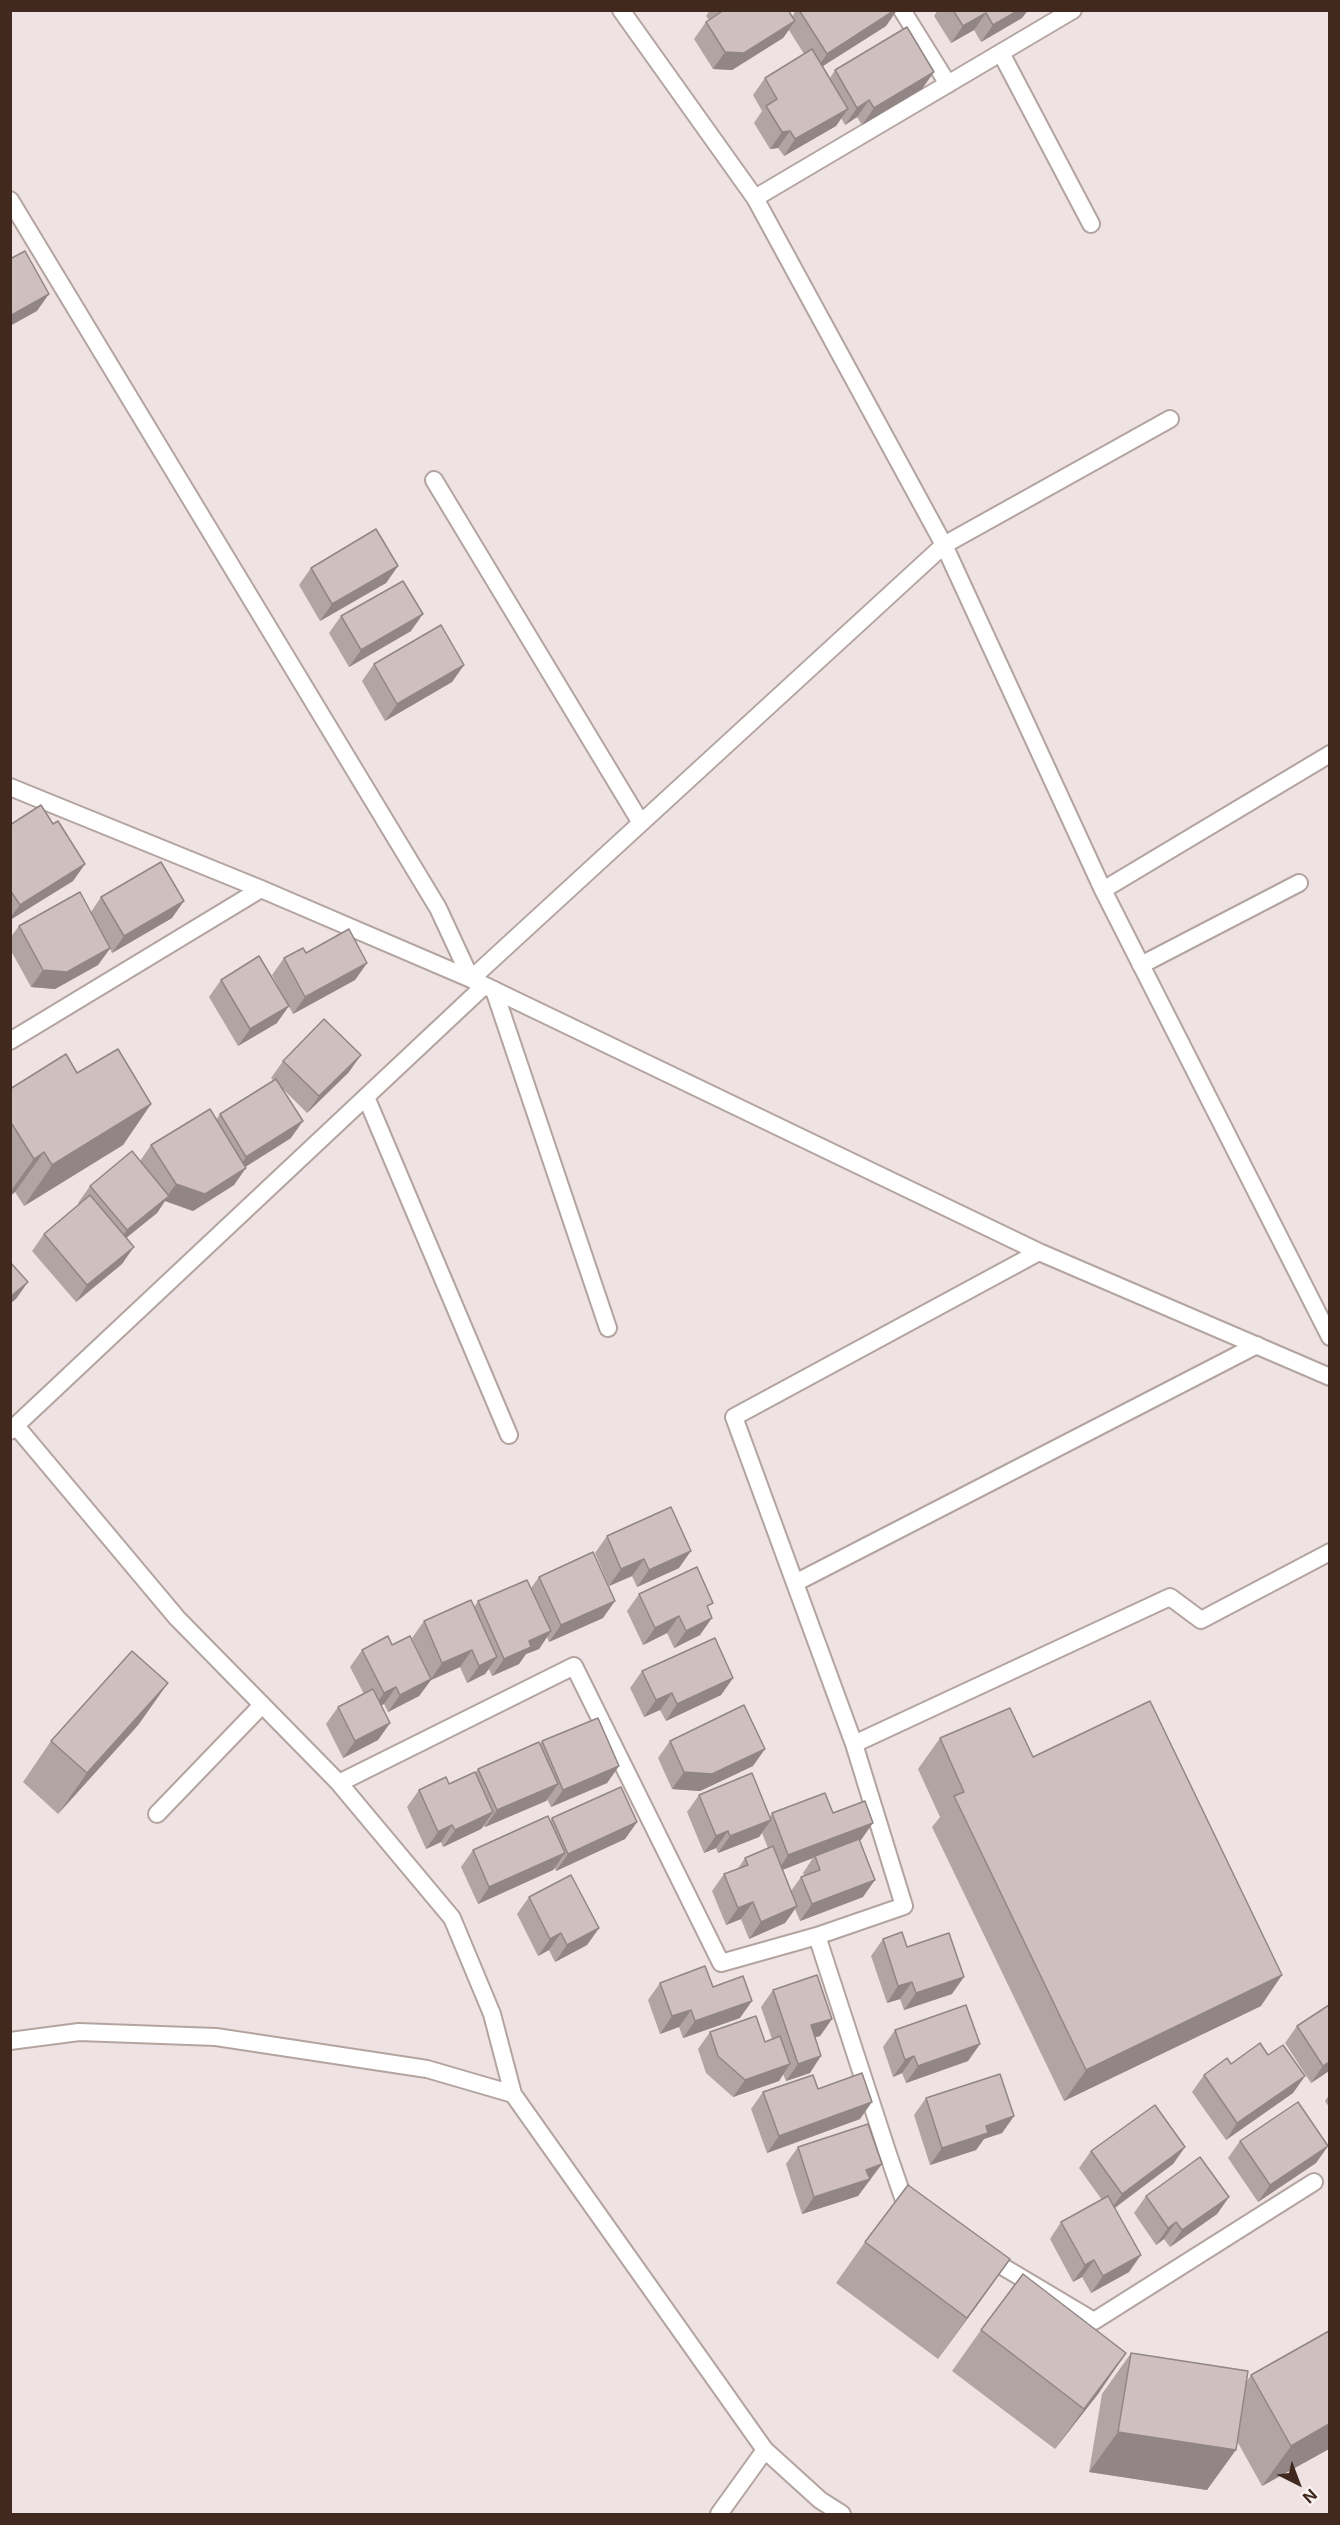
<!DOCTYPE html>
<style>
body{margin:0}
#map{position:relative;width:1340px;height:2525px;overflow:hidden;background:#eee3e2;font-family:Inter,sans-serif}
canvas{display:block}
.frame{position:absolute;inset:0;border:12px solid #412920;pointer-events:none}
.north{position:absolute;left:1268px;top:2453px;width:60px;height:60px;-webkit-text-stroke:4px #faf4f3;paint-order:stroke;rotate:138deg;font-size:16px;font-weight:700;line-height:24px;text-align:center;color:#412920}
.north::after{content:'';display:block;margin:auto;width:21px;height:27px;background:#412920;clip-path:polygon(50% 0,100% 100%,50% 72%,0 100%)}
</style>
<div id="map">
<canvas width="1340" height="2525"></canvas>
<div class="frame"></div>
<div class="north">N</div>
</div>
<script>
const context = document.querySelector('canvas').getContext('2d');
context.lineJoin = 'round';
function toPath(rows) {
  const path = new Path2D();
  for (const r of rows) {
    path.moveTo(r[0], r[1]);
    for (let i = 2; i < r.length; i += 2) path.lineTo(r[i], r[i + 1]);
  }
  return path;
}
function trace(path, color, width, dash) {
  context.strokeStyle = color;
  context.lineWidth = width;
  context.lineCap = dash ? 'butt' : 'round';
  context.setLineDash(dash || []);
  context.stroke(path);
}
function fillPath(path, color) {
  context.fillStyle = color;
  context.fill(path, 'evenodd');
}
const service = toPath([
 [902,10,948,84],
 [1001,53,1091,224],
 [944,545,1170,419],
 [1141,965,1299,883],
 [494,990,608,1328],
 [10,1041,261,889],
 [366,1097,509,1435]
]);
const minor = toPath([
 [621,10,755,198,944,545,1103,890,1330,1337],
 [755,198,1073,10],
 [10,200,438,908,471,979],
 [434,480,641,823],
 [10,787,261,889,471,979,1039,1252,1330,1377],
 [1103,890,1330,754],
 [471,979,944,545],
 [16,1426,177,1618,339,1783,452,1918,492,2014,513,2094,765,2450,820,2500,842,2514],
 [10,1431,484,986],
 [795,1583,1257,1345],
 [854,1744,1170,1597,1201,1620,1330,1552],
 [339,1783,574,1666,721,1963,817,1936,904,1906,854,1744,734,1417,1039,1252],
 [157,1814,262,1705],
 [817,1936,887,2151,907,2209,912,2212],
 [10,2041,79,2032,216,2037,427,2069,513,2094],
 [985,2256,1094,2321,1314,2182],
 [719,2514,765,2450]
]);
trace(service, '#b3a4a0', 20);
trace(minor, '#b3a4a0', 20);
trace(service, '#fff', 16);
trace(minor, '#fff', 16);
fillPath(toPath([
 [710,10,788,10,792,17,796,10,897,10,886,26,823,66,830,78,835,70,922,89,862,125,857,117,845,125,841,118,836,126,784,156,778,148,770,149,754,123,762,111,753,95,765,78,804,54,789,30,783,38,732,70,713,69,694,39,706,22,709,20,706,16],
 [938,10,1028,10,1022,18,981,42,974,30,951,43,934,16],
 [398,566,386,583,320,621,299,585,311,568],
 [341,616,411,631,349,667,329,633],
 [374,664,464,665,452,682,385,721,362,681],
 [53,824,85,864,73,881,10,920,10,825],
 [101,897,172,918,112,953,110,949,98,965,55,989,31,987,10,949,10,938,19,926,91,912],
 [306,953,367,963,355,980,293,1014,272,975,284,958],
 [221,980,277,1023,238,1046,209,997],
 [283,1061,349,1072,307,1113,283,1089,291,1138,245,1167,234,1185,193,1211,165,1201,157,1213,126,1238,122,1264,76,1302,32,1251,44,1234,79,1204,78,1203,90,1186,140,1161,151,1145,216,1120,220,1114,274,1081,271,1078],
 [77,1073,151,1104,123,1145,24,1206,15,1192,10,1196,10,1089],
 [607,1536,679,1568,637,1587,632,1576,609,1586,595,1553],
 [539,1577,603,1618,549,1642,547,1637,539,1649,526,1654,519,1664,492,1676,489,1669,485,1674,467,1683,460,1667,431,1680,419,1696,388,1712,384,1704,381,1705,390,1723,378,1740,343,1758,326,1724,338,1707,364,1694,350,1667,362,1650,392,1645,420,1656,412,1638,424,1621,474,1607,478,1601,531,1588],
 [639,1594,709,1610,700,1635,674,1648,667,1633,643,1645,627,1611],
 [642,1671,733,1678,721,1695,666,1721,660,1710,644,1717,630,1688],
 [139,1724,58,1814,23,1782,51,1741],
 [940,1738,1033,1757,1261,2006,1064,2101,932,1827,940,1817,918,1769],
 [542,1741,619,1766,607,1783,551,1807,547,1799,546,1801,485,1827,484,1826,481,1829,443,1847,441,1842,426,1849,407,1807,419,1790,449,1784,475,1773,478,1769,540,1744],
 [670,1741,753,1766,700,1791,672,1789,658,1758],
 [699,1795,770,1817,772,1813,833,1813,861,1840,859,1840,863,1897,800,1921,795,1909,785,1923,749,1939,741,1919,726,1925,712,1891,724,1874,737,1870,745,1858,768,1848,762,1833,759,1837,718,1853,716,1848,704,1853,687,1812],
 [813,1858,803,1873,804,1876,801,1877,791,1891,782,1870],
 [552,1818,637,1822,625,1839,556,1871,555,1868,553,1870,478,1904,461,1867,473,1850,550,1821],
 [529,1897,599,1928,587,1945,555,1962,549,1950,538,1956,517,1914],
 [883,1939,907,1947,952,1994,904,2010,900,1999,887,2003,871,1956],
 [660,1983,713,1987,740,2018,683,2038,679,2027,660,2034,648,2000],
 [773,1990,832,2019,820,2036,815,2037,810,2073,786,2081,783,2074,779,2081,733,2097,706,2073,698,2049,710,2032,765,2042,772,2039,761,2007],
 [1297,2026,1329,2071,1311,2083,1285,2043],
 [895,2030,980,2044,968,2061,906,2083,902,2073,893,2077,883,2047],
 [1268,2055,1305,2076,1293,2093,1226,2140,1192,2092,1204,2075,1231,2064],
 [818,2089,860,2119,767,2153,751,2109,763,2092],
 [1329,2095,1329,2107,1325,2101],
 [926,2098,1014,2116,1002,2133,984,2139,976,2150,930,2165,914,2115],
 [1240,2141,1328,2146,1316,2163,1258,2202,1228,2158],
 [798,2147,870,2181,868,2182,858,2196,802,2214,786,2164],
 [1185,2147,1173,2164,1115,2208,1129,2272,1091,2293,1082,2277,1073,2282,1050,2239,1061,2222,1102,2200,1079,2168,1091,2151],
 [1146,2196,1229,2197,1217,2214,1170,2247,1164,2239,1156,2245,1134,2213],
 [865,2242,981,2300,938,2359,836,2283],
 [981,2330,1126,2353,1098,2394,1055,2449,952,2371],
 [1131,2353,1247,2381,1251,2375,1329,2449,1262,2486,1237,2441,1207,2490,1089,2472,1102,2394]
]), '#b2a4a3');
fillPath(toPath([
 [895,10,897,10,886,26,815,71,827,54],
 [1019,10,1028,10,1022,18,981,42,993,25],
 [986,13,974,30,951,43,963,26],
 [795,21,783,38,732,70,713,69,725,52],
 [934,72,922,89,862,125,874,108],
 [869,100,857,117,845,125,857,108],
 [848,109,836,126,784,156,795,139],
 [790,131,778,148,770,149,782,132],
 [49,294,37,311,10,326,10,316],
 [398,566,386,583,320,621,332,604],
 [423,614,411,631,349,667,361,650],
 [464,665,452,682,385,721,397,704],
 [85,864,73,881,10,920,10,918,20,905],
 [184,901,172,918,112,953,124,936],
 [110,948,98,965,55,989,31,987,43,970],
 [367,963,355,980,293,1014,305,997],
 [289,1006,277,1023,238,1046,250,1029],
 [361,1055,349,1072,307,1113,319,1096],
 [151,1104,123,1145,24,1206,52,1165],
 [303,1121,291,1138,234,1174,246,1157],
 [44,1152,15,1192,10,1196,10,1192,34,1159],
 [246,1168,234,1185,193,1211,165,1201,157,1213,115,1247,127,1230,165,1199,176,1184],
 [134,1247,122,1264,76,1302,87,1285],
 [28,1282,16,1299,10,1304,10,1297],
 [691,1551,679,1568,637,1587,649,1570],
 [644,1559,632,1576,609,1586,621,1569],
 [615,1601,603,1618,549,1642,561,1625],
 [679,1616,667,1633,643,1645,655,1628],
 [712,1618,700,1635,674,1648,686,1631],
 [551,1631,539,1649,526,1654,519,1664,492,1676,504,1659,529,1641],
 [472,1650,460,1667,431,1680,419,1696,388,1712,400,1695,431,1679,442,1663],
 [497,1657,485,1674,467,1683,479,1666],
 [733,1678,721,1695,666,1721,677,1704],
 [168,1683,139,1724,58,1814,87,1773],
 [396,1687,384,1704,372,1710,384,1693],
 [672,1693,660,1710,644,1717,656,1700],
 [390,1723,378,1740,343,1758,355,1741],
 [765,1749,753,1766,700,1791,672,1789,684,1772],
 [619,1766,607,1783,551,1807,563,1790],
 [558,1784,546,1801,485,1827,497,1810],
 [493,1812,481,1829,443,1847,455,1830],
 [771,1820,759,1837,718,1853,730,1836],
 [637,1822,625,1839,556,1871,568,1854],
 [873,1823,861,1840,815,1857,815,1856,813,1858,777,1872,788,1855],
 [452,1825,441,1842,426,1849,438,1832],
 [728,1831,716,1848,704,1853,716,1836],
 [565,1853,553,1870,478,1904,489,1887],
 [875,1880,863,1897,800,1921,812,1904],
 [753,1902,741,1919,726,1925,738,1908],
 [797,1906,785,1923,749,1939,761,1922],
 [599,1928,587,1945,555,1962,567,1945],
 [561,1933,549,1950,538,1956,550,1939],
 [1282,1975,1261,2006,1064,2101,1086,2070],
 [964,1977,952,1994,904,2010,916,1993],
 [912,1982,900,1999,887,2003,898,1986],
 [752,2001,740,2018,683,2038,695,2021],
 [691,2010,679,2027,660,2034,672,2016],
 [832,2019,820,2036,799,2042,811,2025],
 [980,2044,968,2061,906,2083,918,2066],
 [821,2056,810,2073,786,2081,798,2064],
 [914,2056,902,2073,893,2077,905,2060],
 [1329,2062,1329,2071,1311,2083,1323,2066],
 [790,2064,779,2081,733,2097,745,2080],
 [1305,2076,1293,2093,1226,2140,1237,2123],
 [872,2102,860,2119,767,2153,779,2136],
 [1014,2116,1002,2133,984,2139,976,2150,930,2165,942,2148,986,2126],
 [1328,2146,1316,2163,1258,2202,1270,2185],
 [1185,2147,1173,2164,1110,2211,1122,2194],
 [882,2164,858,2196,802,2214,814,2197,866,2170],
 [1229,2197,1217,2214,1170,2247,1182,2230],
 [1176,2222,1164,2239,1156,2245,1168,2228],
 [1141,2255,1129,2272,1091,2293,1103,2276],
 [1010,2259,981,2300,938,2359,967,2318],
 [1094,2260,1082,2277,1073,2282,1085,2265],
 [1126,2353,1098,2394,1055,2449,1084,2409],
 [1329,2424,1329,2449,1262,2486,1291,2446],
 [1118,2432,1236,2450,1207,2490,1089,2472]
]), '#918685');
const building = toPath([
 [724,10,788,10,795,21,744,53,725,52,706,22,724,10],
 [799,10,895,10,827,54,799,10],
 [953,10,1019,10,993,25,986,13,963,26,953,10],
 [907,27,934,72,874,108,869,100,857,108,835,70,907,27],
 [812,49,848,109,795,139,790,131,782,132,766,106,777,99,765,78,812,49],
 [25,251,49,294,10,316,10,259,25,251],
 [376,529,398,566,332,604,311,568,376,529],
 [403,581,423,614,361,650,341,616,403,581],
 [441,625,464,665,397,704,374,664,441,625],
 [41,805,53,824,58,821,85,864,20,905,10,890,10,825,41,805],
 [161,862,184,901,124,936,101,897,161,862],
 [80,892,110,948,67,972,43,970,19,926,80,892],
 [349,929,367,963,305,997,284,958,303,948,306,953,349,929],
 [259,956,289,1006,250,1029,221,980,259,956],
 [324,1019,361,1055,319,1096,283,1061,324,1019],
 [118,1049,151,1104,52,1165,44,1152,34,1159,10,1121,10,1089,66,1054,77,1073,118,1049],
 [276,1079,303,1121,246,1157,220,1114,276,1079],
 [210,1109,246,1168,205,1194,176,1184,151,1145,210,1109],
 [132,1151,169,1196,127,1230,90,1186,132,1151],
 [90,1195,134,1247,87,1285,44,1234,90,1195],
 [10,1262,28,1282,10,1297,10,1262],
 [671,1507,691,1551,649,1570,644,1559,621,1569,607,1536,671,1507],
 [593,1552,615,1601,561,1625,539,1577,593,1552],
 [697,1567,713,1603,707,1606,712,1618,686,1631,679,1616,655,1628,639,1594,697,1567],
 [527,1580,551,1631,529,1641,531,1647,504,1659,478,1601,527,1580],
 [471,1600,497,1657,479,1666,472,1650,442,1663,424,1621,471,1600],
 [388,1636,392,1645,410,1636,431,1679,400,1695,396,1687,384,1693,362,1650,388,1636],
 [715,1638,733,1678,677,1704,672,1693,656,1700,642,1671,715,1638],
 [132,1651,168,1683,87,1773,51,1741,132,1651],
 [373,1689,390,1723,355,1741,338,1707,373,1689],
 [1150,1701,1282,1975,1086,2070,954,1796,964,1792,940,1738,1010,1708,1033,1757,1150,1701],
 [744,1705,765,1749,712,1774,684,1772,670,1741,744,1705],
 [598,1718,619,1766,563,1790,542,1741,598,1718],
 [539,1742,558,1784,497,1810,478,1769,539,1742],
 [475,1772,493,1812,455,1830,452,1825,438,1832,419,1790,446,1777,449,1784,475,1772],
 [752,1773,771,1820,730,1836,728,1831,716,1836,699,1795,752,1773],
 [621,1787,637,1822,568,1854,552,1818,621,1787],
 [825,1793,833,1813,865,1801,873,1823,788,1855,772,1813,825,1793],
 [548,1816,565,1853,489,1887,473,1850,548,1816],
 [859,1839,875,1880,812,1904,801,1877,820,1870,815,1856,859,1839],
 [773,1846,797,1906,761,1922,753,1902,738,1908,724,1874,748,1865,745,1858,773,1846],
 [571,1875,599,1928,567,1945,561,1933,550,1939,529,1897,571,1875],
 [902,1932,907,1947,949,1933,964,1977,916,1993,912,1982,898,1986,883,1939,902,1932],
 [705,1966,713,1987,743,1976,752,2001,695,2021,691,2010,672,2016,660,1983,705,1966],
 [817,1975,832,2019,811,2025,821,2056,798,2064,773,1990,817,1975],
 [966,2005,980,2044,918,2066,914,2056,905,2060,895,2030,966,2005],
 [1329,2005,1329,2062,1323,2066,1297,2026,1329,2005],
 [756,2016,765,2042,780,2036,790,2064,745,2080,718,2056,710,2032,756,2016],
 [1260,2043,1268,2055,1283,2045,1305,2076,1237,2123,1204,2075,1227,2058,1231,2064,1260,2043],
 [862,2073,872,2102,779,2136,763,2092,813,2075,818,2089,862,2073],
 [1000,2074,1014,2116,986,2126,988,2133,942,2148,926,2098,1000,2074],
 [1298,2102,1328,2146,1270,2185,1240,2141,1298,2102],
 [1155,2105,1185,2147,1122,2194,1091,2151,1155,2105],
 [868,2124,882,2164,866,2170,870,2179,814,2197,798,2147,868,2124],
 [1200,2157,1229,2197,1182,2230,1176,2222,1168,2228,1146,2196,1200,2157],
 [908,2185,1010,2259,967,2318,865,2242,908,2185],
 [1108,2196,1141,2255,1103,2276,1094,2260,1085,2265,1061,2222,1108,2196],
 [1023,2274,1126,2353,1084,2409,981,2330,1023,2274],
 [1329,2331,1329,2424,1291,2446,1251,2375,1329,2331],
 [1131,2353,1248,2371,1236,2450,1118,2432,1131,2353]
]);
fillPath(building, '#cfbfbe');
trace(building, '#918685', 1.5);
</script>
